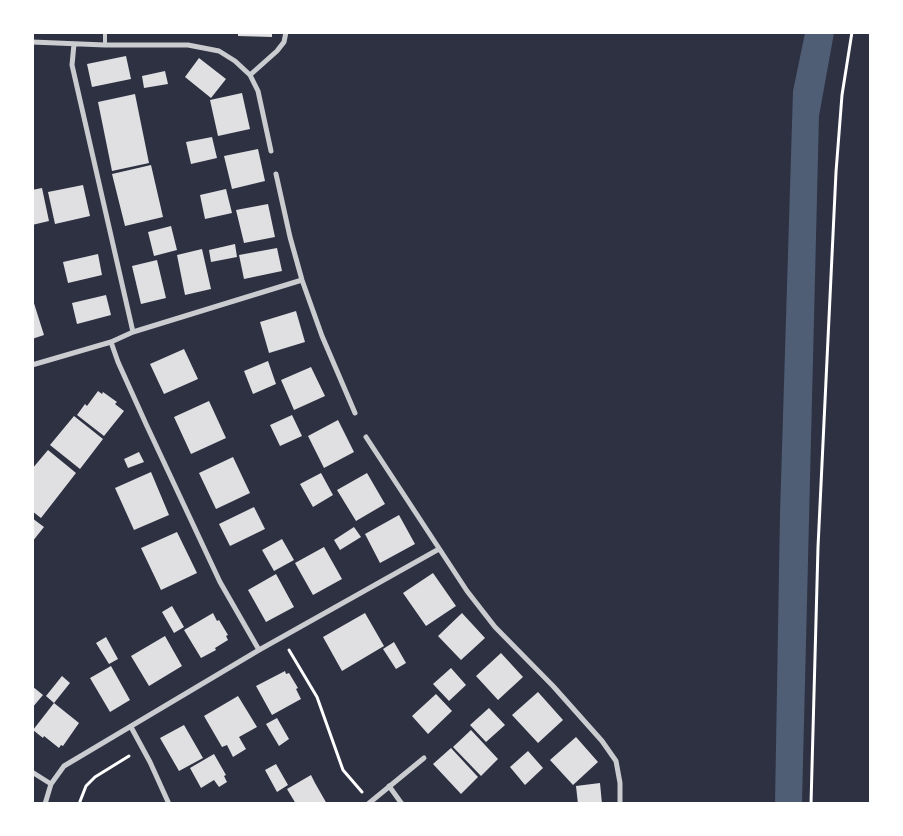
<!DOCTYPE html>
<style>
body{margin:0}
#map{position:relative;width:903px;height:836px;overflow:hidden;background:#2d3142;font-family:Poppins,sans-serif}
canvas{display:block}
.frame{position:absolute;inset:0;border:34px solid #fff;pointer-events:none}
</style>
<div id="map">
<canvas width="903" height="836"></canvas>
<div class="frame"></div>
</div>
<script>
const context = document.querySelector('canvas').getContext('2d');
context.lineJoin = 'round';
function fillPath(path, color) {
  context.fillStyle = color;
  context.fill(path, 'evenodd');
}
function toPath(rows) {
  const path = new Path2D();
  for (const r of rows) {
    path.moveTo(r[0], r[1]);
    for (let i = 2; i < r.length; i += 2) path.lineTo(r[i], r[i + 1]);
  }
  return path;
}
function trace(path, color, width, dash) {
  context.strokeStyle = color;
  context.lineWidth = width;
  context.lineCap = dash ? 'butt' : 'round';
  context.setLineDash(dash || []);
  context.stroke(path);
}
fillPath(toPath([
 [805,33,834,33,819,116,802,803,775,804,780,513,793,91]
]), '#4f5d75');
fillPath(toPath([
 [238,32,272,32,272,37,238,36],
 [126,56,131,79,92,87,87,64],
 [199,58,226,79,211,98,185,77],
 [165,71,168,84,144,88,142,76],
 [242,93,250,129,218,136,210,100],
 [135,94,149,163,112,171,98,102],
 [212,137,217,158,191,164,186,142],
 [258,149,265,181,232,189,224,156],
 [151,165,163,217,125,226,112,174],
 [83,185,90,216,55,224,48,192],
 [42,188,49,221,32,225,32,190],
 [226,189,232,213,205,219,200,195],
 [268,204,275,237,244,243,236,210],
 [171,226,177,250,154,256,148,232],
 [235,244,237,257,211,262,209,250],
 [277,248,282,271,244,279,239,255],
 [202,249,211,289,185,295,177,255],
 [98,254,102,275,68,283,63,262],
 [157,260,166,298,141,304,132,266],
 [106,295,111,315,77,324,72,303],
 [32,297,44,335,32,339],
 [296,311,305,342,269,353,260,322],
 [184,349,198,379,164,394,150,364],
 [268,361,276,384,253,394,244,371],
 [311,367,325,396,294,410,281,380],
 [98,391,102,394,103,392,117,402,115,404,124,411,104,436,77,415,85,404,87,406],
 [209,401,226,438,191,454,174,417],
 [292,415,302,436,280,446,270,425],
 [74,416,103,439,80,469,50,445],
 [338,420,354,452,324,468,308,436],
 [48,450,76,473,41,518,32,511,32,469],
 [139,452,144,462,128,468,124,459],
 [233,457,250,493,216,509,199,473],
 [151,472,169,515,134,530,115,488],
 [321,473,333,495,313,507,300,484],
 [367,473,385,504,356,521,337,490],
 [254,507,265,529,230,546,219,524],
 [399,515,415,544,380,563,365,534],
 [32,518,44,527,32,542],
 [354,527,361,537,340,550,334,540],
 [177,532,197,573,161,590,141,548],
 [282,539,294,560,274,571,262,550],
 [324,547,342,579,313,595,295,563],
 [433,573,456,606,426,626,403,593],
 [276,574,294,607,266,622,248,590],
 [172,606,184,627,174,633,162,612],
 [213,613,217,621,219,620,228,635,226,636,228,640,215,648,216,650,201,658,184,630],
 [365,613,384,646,342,671,323,637],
 [462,613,485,638,461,660,438,636],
 [165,636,182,666,149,686,131,656],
 [106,637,118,659,109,664,96,643],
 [394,642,406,663,396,669,383,649],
 [501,653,523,677,498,700,476,676],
 [111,666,130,700,110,712,90,678],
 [451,668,466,685,449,701,433,684],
 [285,671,286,674,289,673,298,688,296,689,301,699,272,715,256,686],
 [62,676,70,683,54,703,46,696],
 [32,686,43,695,32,708],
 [538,692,563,720,538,743,512,715],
 [436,694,452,711,428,734,412,716],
 [238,696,257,727,239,737,246,749,233,757,227,745,222,747,204,716],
 [54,703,79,723,63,746,61,745,59,748,44,736,43,738,33,730],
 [489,708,505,725,486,742,470,725],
 [277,718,289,739,279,746,266,724],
 [184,725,203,758,179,771,160,738],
 [471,730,498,759,481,776,453,747],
 [576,737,598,762,573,785,550,760],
 [451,748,478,777,461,794,433,764],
 [528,751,543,768,525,785,510,767],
 [214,754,226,775,224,776,227,782,219,787,214,780,201,788,190,768],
 [276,764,288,785,277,792,265,770],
 [311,775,315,783,327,804,296,804,287,789],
 [600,783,602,804,578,804,576,786]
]), '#e0e0e3');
trace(toPath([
 [289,650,317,697,343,770,362,792],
 [79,804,86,786,95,777,129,756],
 [811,804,818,547,836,172,842,95,852,32]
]), '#fff', 3);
trace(toPath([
 [105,45,105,32]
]), '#caccd0', 4);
trace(toPath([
 [32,42,105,45,188,45,219,51,235,61,250,75,258,91,271,151],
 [74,44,72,65,133,332],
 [250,75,277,51,284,42,286,32],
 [276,174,290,237,302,280,322,336,355,413],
 [111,342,118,362,146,424,220,582,259,650],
 [32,365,111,342,133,332,302,280],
 [366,437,467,591,495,627,553,686,602,741,616,761,620,783,620,804],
 [131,727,150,762,169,804],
 [32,772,51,784,45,804],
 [51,784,64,766,259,650,439,549],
 [389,786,402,804],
 [368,804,424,758]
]), '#caccd0', 5);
</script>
